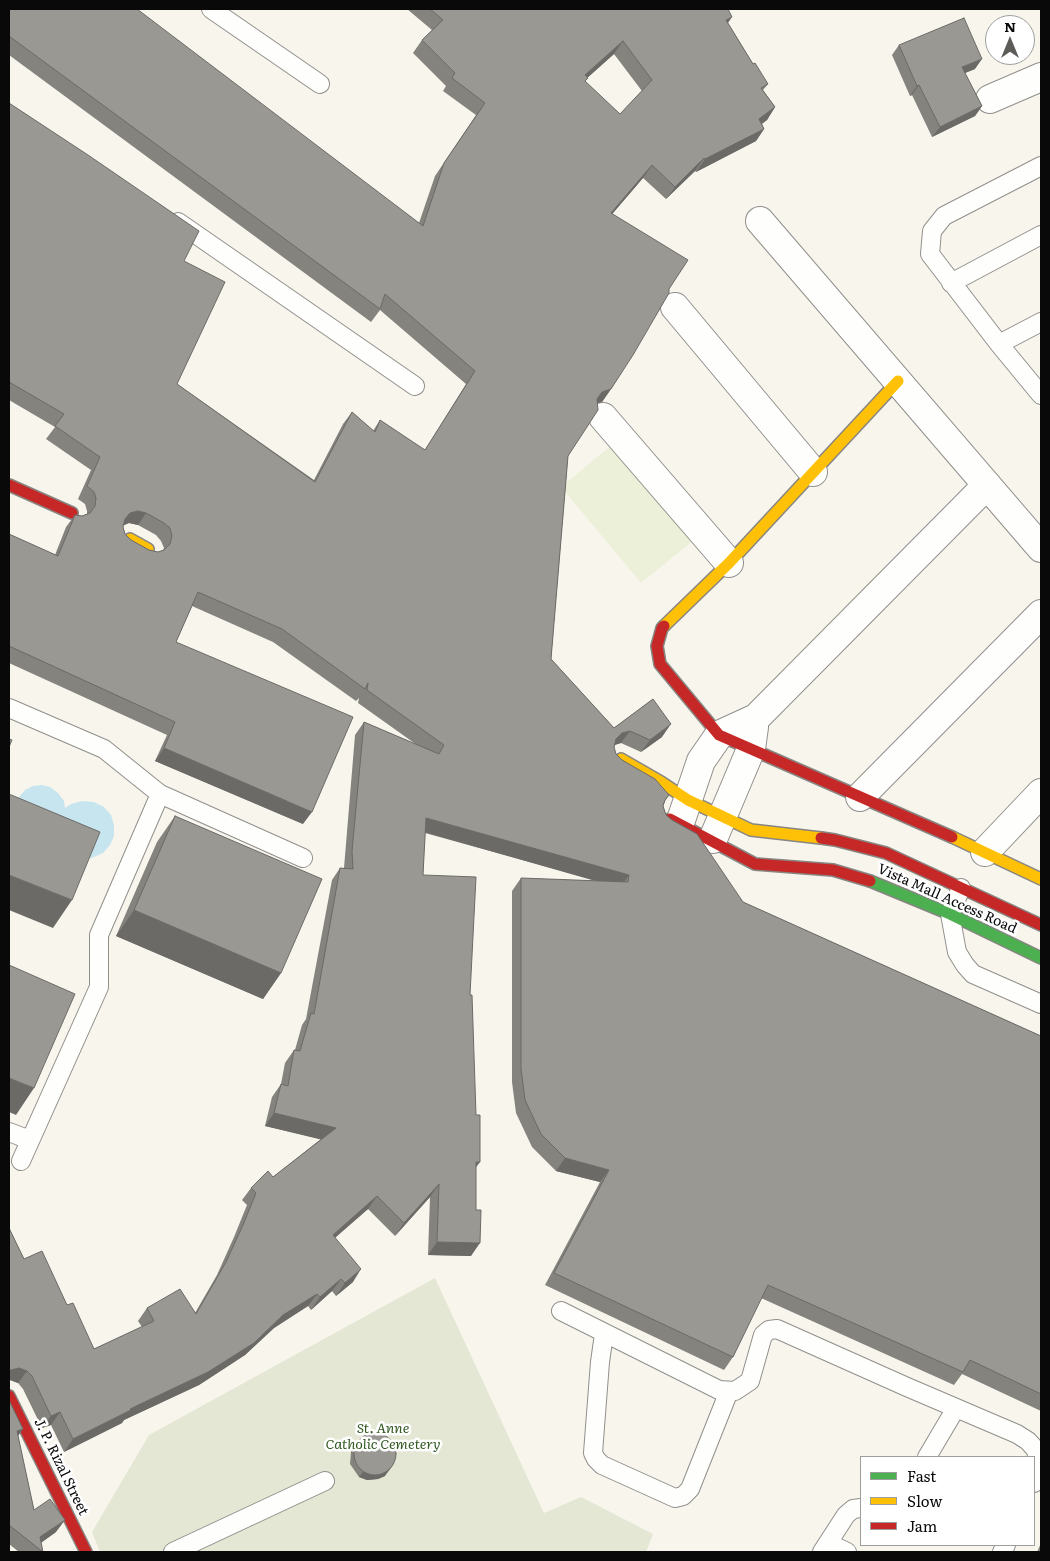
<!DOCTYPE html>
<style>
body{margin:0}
#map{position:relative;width:1050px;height:1561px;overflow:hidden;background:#f8f5ed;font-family:Literata,serif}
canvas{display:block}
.frame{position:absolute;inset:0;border:10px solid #090909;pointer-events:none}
.legend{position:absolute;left:860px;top:1456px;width:175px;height:90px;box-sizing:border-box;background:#fff;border:1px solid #9d9d9d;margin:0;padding:6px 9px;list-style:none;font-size:15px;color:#090909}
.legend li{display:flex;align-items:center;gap:10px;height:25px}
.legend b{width:25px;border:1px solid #9d9d9d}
.north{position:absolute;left:985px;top:15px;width:50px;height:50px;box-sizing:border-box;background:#fff;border:1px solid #9d9d9d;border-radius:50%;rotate:0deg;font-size:14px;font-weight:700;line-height:20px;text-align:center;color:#090909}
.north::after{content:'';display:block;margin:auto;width:18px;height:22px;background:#5d5c59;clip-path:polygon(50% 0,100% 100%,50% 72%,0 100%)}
</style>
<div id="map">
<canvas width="1050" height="1561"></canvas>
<div class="frame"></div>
<ul class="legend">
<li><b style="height:6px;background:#4caf50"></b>Fast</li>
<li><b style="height:6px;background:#ffc107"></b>Slow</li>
<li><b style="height:6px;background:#c62828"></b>Jam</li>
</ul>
<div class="north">N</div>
</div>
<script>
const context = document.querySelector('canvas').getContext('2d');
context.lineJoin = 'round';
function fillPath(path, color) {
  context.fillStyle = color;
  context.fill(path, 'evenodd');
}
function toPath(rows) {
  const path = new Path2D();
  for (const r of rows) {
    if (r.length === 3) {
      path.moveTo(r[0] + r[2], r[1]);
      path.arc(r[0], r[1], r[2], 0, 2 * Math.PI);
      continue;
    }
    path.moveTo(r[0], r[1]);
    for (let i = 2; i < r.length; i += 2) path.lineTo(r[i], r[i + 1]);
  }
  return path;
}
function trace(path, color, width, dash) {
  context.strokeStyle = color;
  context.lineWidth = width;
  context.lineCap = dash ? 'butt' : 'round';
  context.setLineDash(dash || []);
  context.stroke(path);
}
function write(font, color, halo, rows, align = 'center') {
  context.font = font + ' Literata,serif';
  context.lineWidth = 5;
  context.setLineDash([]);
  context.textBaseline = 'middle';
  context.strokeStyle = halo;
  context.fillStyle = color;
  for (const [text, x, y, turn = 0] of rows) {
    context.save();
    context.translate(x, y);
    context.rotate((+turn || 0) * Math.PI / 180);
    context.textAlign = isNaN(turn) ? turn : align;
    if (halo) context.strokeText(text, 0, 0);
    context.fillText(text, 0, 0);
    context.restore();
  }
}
fillPath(toPath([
 [435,1278,544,1513,581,1497,653,1534,646,1552,100,1552,92,1532,149,1435]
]), '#e4e7d3');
fillPath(toPath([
 [613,444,694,540,641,583,561,487]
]), '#ecf0d8');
fillPath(toPath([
 [42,785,50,787,58,793,64,801,65,808,71,804,82,801,94,802,104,807,111,815,114,825,114,836,110,845,103,853,92,858,80,859,16,805,19,797,25,790,33,786]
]), '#c7e5ee');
const lane = toPath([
 [211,9,320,84],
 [1041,166,944,216,932,231,930,254,999,344,1041,395],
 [178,222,415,386],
 [951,283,1041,235],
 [999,344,1041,322],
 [9,708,104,749,160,794,303,858],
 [961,888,950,914,957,952,965,965,973,974,1041,1004],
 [9,1132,30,1140],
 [21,1161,99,987,99,935,160,794],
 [561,1311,719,1390,735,1391,750,1381,763,1335,769,1330,777,1329,907,1387,1017,1434,1028,1441,1036,1450,1038,1462,1037,1477,1034,1483],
 [604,1334,600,1362,593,1453,596,1459,602,1465,675,1498,683,1496,690,1489,729,1391],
 [927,1457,956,1408],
 [828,1543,847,1552],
 [173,1552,325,1481],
 [822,1552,846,1515,853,1509,861,1508],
 [1002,1552,1006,1545]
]);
const street = toPath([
 [990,99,1041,77],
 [760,221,1041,548],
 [675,307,813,472],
 [603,417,729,563],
 [860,797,1041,614],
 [680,823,701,761,719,735,756,718,987,485],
 [713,839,751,749,754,727],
 [985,852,1041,793]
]);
const fast = toPath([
 [870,881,950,914,1041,958]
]);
const slow = toPath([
 [130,539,148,549],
 [664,626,729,563,898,381],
 [621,759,661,782,688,800,751,830,821,838],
 [952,837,1041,879]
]);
const jam = toPath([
 [9,485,72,513],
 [664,626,662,628,657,646,660,664,719,735,952,837],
 [670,819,755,864,833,870,870,881],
 [821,838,835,840,886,853,1041,925],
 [9,1396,86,1552]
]);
trace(lane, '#918f8c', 20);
trace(street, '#918f8c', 30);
trace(fast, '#878682', 14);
trace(slow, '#878682', 14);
trace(jam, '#878682', 14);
trace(lane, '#fefefc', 18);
trace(street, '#fefefc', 28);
trace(fast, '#4caf50', 11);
trace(slow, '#ffc107', 11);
trace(jam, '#c62828', 11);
fillPath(toPath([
 [9,9,419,223,435,176,476,115,443,91,446,86,413,53,422,40,432,30,407,9,728,9,728,23,753,64,768,84,763,90,775,107,767,120,762,124,764,129,756,141,696,172,695,171,666,199,643,178,612,214,669,289,611,389,602,402,597,403,568,456,551,659,614,728,653,699,662,737,641,752,621,743,615,745,614,747,616,754,622,760,669,795,665,801,663,806,666,815,743,902,1041,1036,1041,1411,962,1374,954,1385,761,1298,733,1357,724,1370,545,1285,600,1182,556,1171,532,1147,516,1113,512,1082,512,891,521,878,598,881,425,833,423,875,470,995,476,1168,471,1256,428,1255,430,1197,395,1236,368,1209,335,1238,353,1282,336,1296,332,1291,311,1310,308,1306,274,1328,245,1355,199,1385,124,1420,122,1423,64,1452,51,1425,42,1428,23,1389,18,1383,10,1380,9,1381,9,1228,24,1259,67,1305,94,1349,142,1327,138,1321,147,1308,195,1313,217,1275,234,1237,247,1205,242,1200,251,1188,273,1177,321,1139,265,1126,272,1097,281,1084,285,1063,294,1050,295,1050,302,1025,306,1019,332,880,340,868,344,868,355,735,364,722,417,745,358,703,359,698,356,701,273,642,192,606,176,642,303,824,155,761,167,735,9,663,9,534,55,555,66,527,75,515,82,516,87,514,87,511,85,504,78,499,91,470,46,439,55,427,9,400,9,103,184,261,177,384,314,480,343,424,352,412,373,431,380,420,425,450,466,384,380,310,371,322,9,55],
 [614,54,642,91,620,114,585,82,587,78],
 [129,523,138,525,156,535,161,541,164,548,163,550,158,552,149,550,131,540,125,534,123,527,124,525],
 [899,45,975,69,965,73,982,106,975,116,932,137,912,95,910,96,892,55],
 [175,816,281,973,263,999,116,936,157,842],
 [9,1400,23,1429,18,1436,34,1510,56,1532,41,1543,42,1552,19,1552,9,1544],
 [358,1441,385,1476,378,1479,367,1480,359,1477,350,1464,351,1452],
 [1041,1543,1041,1552,1037,1552]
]), '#84837e');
fillPath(toPath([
 [732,17,724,29,726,20],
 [623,41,614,54,576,88,585,75],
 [982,59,975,69,955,77,962,67],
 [919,85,912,95,910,96,917,86],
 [982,106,975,116,932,137,940,127],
 [775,107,767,120,750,132,759,119],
 [764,129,756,141,696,172,705,159],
 [704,158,695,171,666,199,675,187],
 [652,165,643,178,602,226,611,213],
 [611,389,602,402,593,405,602,392],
 [138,511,146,513,138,525,129,523,122,526,125,519,130,513],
 [671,724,662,737,641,752,650,740],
 [630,731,621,743,614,745,616,739,622,733],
 [164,748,312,812,303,824,155,761],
 [426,818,629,875,620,888,417,830],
 [9,875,72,900,53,928,9,910],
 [134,910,281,973,263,999,116,936],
 [9,1078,34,1088,16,1115,9,1112],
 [274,1113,336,1128,327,1141,265,1126],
 [565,1158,609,1170,600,1182,556,1171],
 [476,1162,480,1162,471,1174],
 [439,1184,430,1197,395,1236,404,1223],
 [377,1196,368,1209,324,1247,333,1235],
 [437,1242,480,1243,471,1256,428,1255],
 [361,1269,353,1282,336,1296,345,1283],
 [341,1279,332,1291,311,1310,320,1297],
 [317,1294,308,1306,274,1328,245,1355,199,1385,124,1420,122,1423,64,1452,73,1439,130,1409],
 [19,1368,27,1371,18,1383,10,1380,9,1381,9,1371,11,1370],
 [60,1412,51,1425,42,1428,51,1416],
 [23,1429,14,1441,17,1431],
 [393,1465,385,1476,378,1479,367,1480,359,1477,363,1472],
 [65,1520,56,1532,36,1546,40,1537]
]), '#6c6a67');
const building = toPath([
 [9,9,137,9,423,226,444,163,485,103,452,78,455,73,422,40,443,20,430,9,728,9,732,17,726,20,753,64,755,63,768,84,761,88,775,107,759,119,764,129,705,159,704,158,675,187,652,165,611,213,688,260,669,289,669,293,633,355,611,389,602,392,597,399,598,410,568,456,551,659,614,728,653,699,671,724,650,740,630,731,622,733,616,739,614,747,616,754,622,760,655,779,669,795,665,800,663,806,666,815,672,820,697,834,743,902,1041,1036,1041,1394,970,1360,963,1372,768,1285,733,1357,554,1273,609,1170,565,1158,541,1134,525,1100,521,1069,521,878,628,882,629,875,426,818,423,875,476,877,470,995,472,995,476,1115,480,1115,480,1162,476,1162,476,1210,481,1210,480,1243,437,1242,439,1184,404,1223,377,1196,333,1235,361,1269,345,1283,341,1279,320,1297,317,1294,283,1315,254,1343,208,1372,130,1409,131,1410,73,1439,60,1412,51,1416,32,1376,27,1371,19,1368,11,1370,9,1371,9,1228,24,1259,42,1251,67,1305,73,1303,94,1349,154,1321,147,1308,180,1289,196,1314,226,1262,243,1225,256,1193,251,1188,268,1171,273,1177,336,1128,274,1113,281,1084,288,1086,294,1050,300,1051,311,1013,314,1014,340,868,353,869,352,851,364,722,439,754,444,745,367,690,368,683,365,689,282,629,198,592,176,642,353,717,312,812,164,748,175,722,9,646,9,534,58,556,75,515,82,516,90,513,95,506,96,498,94,492,87,486,100,457,55,426,64,414,9,382,9,103,88,155,199,231,184,261,225,282,177,384,315,482,352,412,375,432,380,420,425,450,475,371,385,294,380,309,9,36,9,9],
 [623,41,652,80,620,114,585,81,588,78,585,75,623,41],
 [138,511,146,513,164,523,170,528,172,536,170,544,164,550,158,552,149,550,131,540,125,534,123,527,125,519,130,513,138,511],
 [964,18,982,59,962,67,982,106,940,127,919,85,917,86,899,45,964,18],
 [9,739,12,740,9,747,9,739],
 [9,794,100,832,72,900,9,875,9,794],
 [175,816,322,879,281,973,134,910,175,816],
 [9,965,75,994,34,1088,9,1078,9,965],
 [9,1400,23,1429,17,1431,34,1510,50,1499,65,1520,40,1537,43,1552,9,1525,9,1400],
 [375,1454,21]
]);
fillPath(building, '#9a9893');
trace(building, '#6c6a67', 1);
write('14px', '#090909', '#fff', [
 ["Vista Mall Access Road",947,899,24],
 ["J. P. Rizal Street",61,1467,64]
]);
write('italic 14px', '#325921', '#fff', [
 ["St. Anne",383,1429],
 ["Catholic Cemetery",383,1445]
]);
</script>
